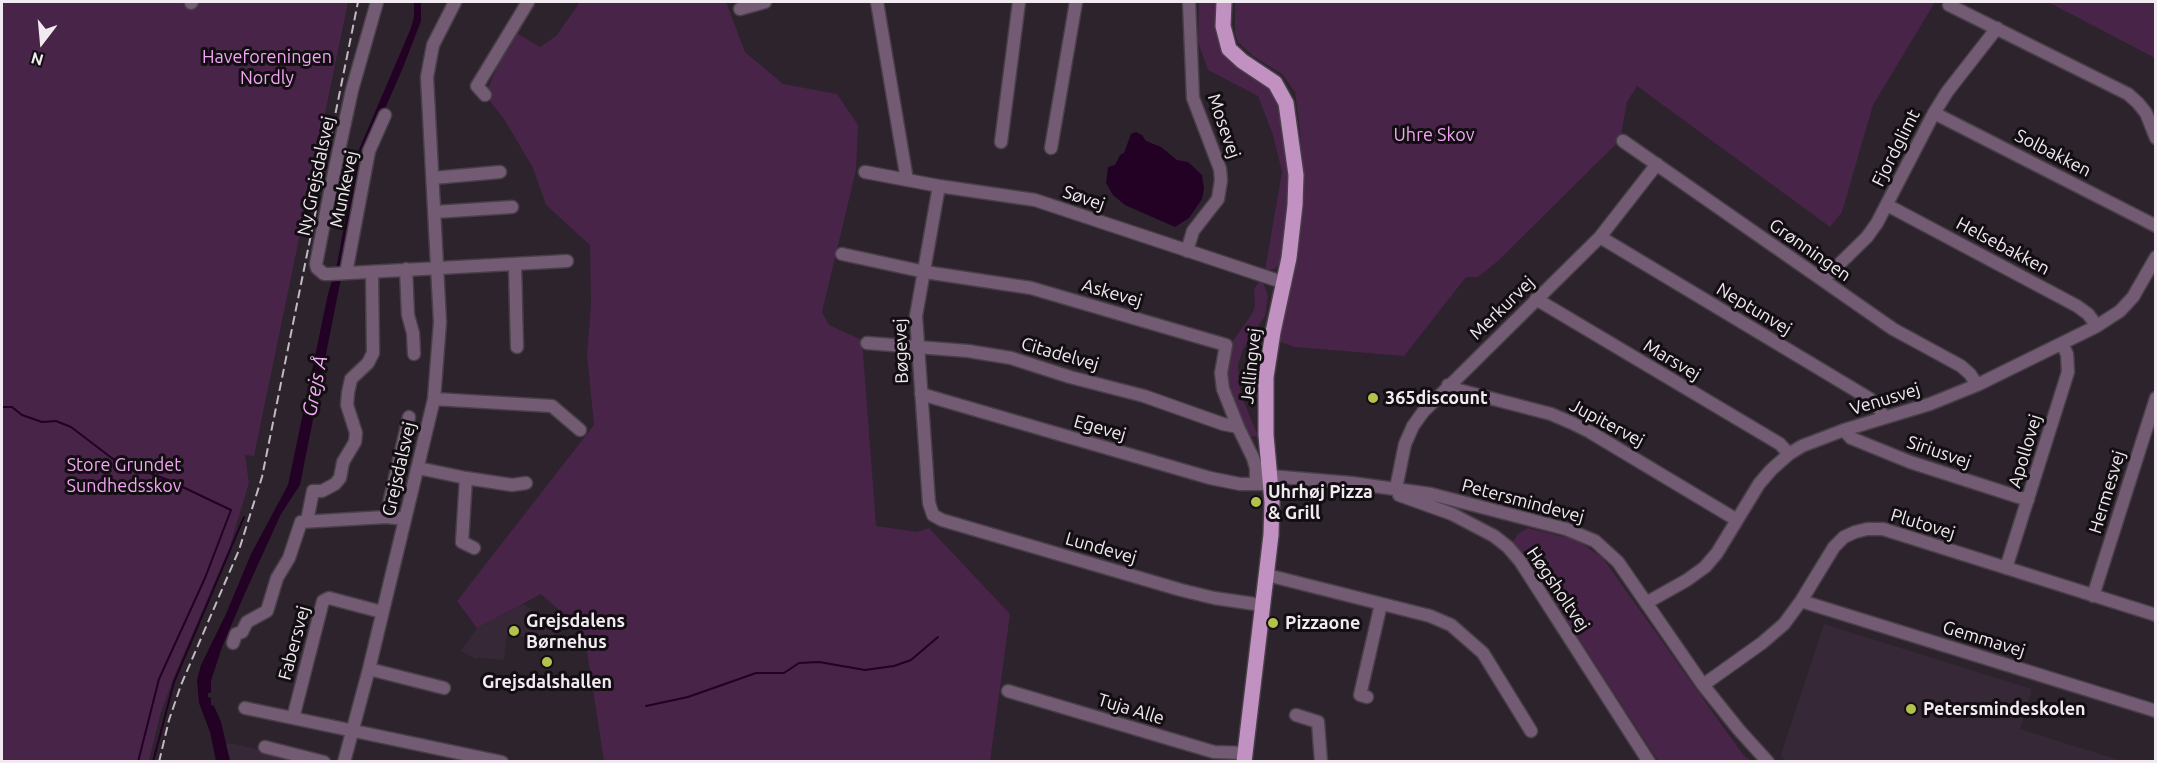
<!DOCTYPE html>
<meta charset="utf-8">
<style>
body{margin:0}
#map{position:relative;width:2157px;height:763px;overflow:hidden;background:#2c232c;font-family:Ubuntu,sans-serif}
canvas{display:block}
.frame{position:absolute;inset:0;border:3px solid #f1eaf1;pointer-events:none}
.north{position:absolute;left:12px;top:12px;width:60px;height:60px;-webkit-text-stroke:4px #120e12;paint-order:stroke;rotate:196deg;font-size:16px;font-weight:700;line-height:24px;text-align:center;color:#f1eaf1}
.north::after{content:'';display:block;margin:auto;width:21px;height:27px;background:#f1eaf1;clip-path:polygon(50% 0,100% 100%,50% 72%,0 100%)}
</style>
<div id="map">
<canvas width="2157" height="763"></canvas>
<div class="frame"></div>
<div class="north">N</div>
</div>
<script>
const context = document.querySelector('canvas').getContext('2d');
context.lineJoin = 'round';
function fillPath(path, color) {
  context.fillStyle = color;
  context.fill(path, 'evenodd');
}
function toPath(rows) {
  const path = new Path2D();
  for (const r of rows) {
    path.moveTo(r[0], r[1]);
    for (let i = 2; i < r.length; i += 2) path.lineTo(r[i], r[i + 1]);
  }
  return path;
}
function trace(path, color, width, dash) {
  context.strokeStyle = color;
  context.lineWidth = width;
  context.lineCap = dash ? 'butt' : 'round';
  context.setLineDash(dash || []);
  context.stroke(path);
}
function write(font, color, halo, rows, align = 'center') {
  context.font = font + ' Ubuntu,sans-serif';
  context.lineWidth = 6;
  context.setLineDash([]);
  context.textBaseline = 'middle';
  context.strokeStyle = halo;
  context.fillStyle = color;
  for (const [text, x, y, turn = 0] of rows) {
    context.save();
    context.translate(x, y);
    context.rotate((+turn || 0) * Math.PI / 180);
    context.textAlign = isNaN(turn) ? turn : align;
    if (halo) context.strokeText(text, 0, 0);
    context.fillText(text, 0, 0);
    context.restore();
  }
}
fillPath(toPath([
 [522,604,554,621,555,638,541,639,507,635,504,660,478,658,476,659,461,651,477,628],
 [1824,624,2032,689,2020,729,2122,761,1787,762,1781,755],
 [225,743,234,744,311,761,231,761]
]), '#372837');
fillPath(toPath([
 [2,2,348,2,254,456,245,455,249,483,229,549,175,674,160,715,149,761,2,761],
 [580,2,726,2,745,52,783,84,837,94,858,125,856,170,822,312,829,325,862,340,876,526,917,532,929,528,1010,614,990,761,604,761,584,632,541,594,477,628,457,601,594,425,587,354,591,306,590,245,546,205,533,168,504,119,485,95,513,31,540,47,556,36],
 [1199,2,1220,2,1222,48,1230,61,1267,83,1278,101,1288,142,1290,197,1285,256,1275,269,1265,270,1282,172,1273,135,1258,96,1208,70,1198,42],
 [1235,2,1935,2,1873,105,1842,212,1830,227,1637,86,1627,102,1620,140,1498,261,1478,277,1466,277,1404,356,1295,347,1281,342,1280,336,1295,272,1304,203,1300,130,1295,92,1282,74,1253,56,1238,42,1235,33],
 [2048,2,2155,2,2155,58],
 [1260,281,1263,282,1268,296,1265,316,1243,349,1238,365,1239,385,1242,397,1258,436,1248,437,1225,380,1230,345,1252,314,1255,306,1254,289],
 [1528,528,1576,540,1602,557,1744,756,1751,761,1658,761,1573,630,1531,560,1533,556,1530,550,1522,552,1512,543,1519,533]
]), '#482449');
fillPath(toPath([
 [414,2,421,2,421,21,402,70,366,152,300,485,281,514,245,593,222,647,211,681,211,693,208,693,208,697,211,698,211,705,214,706,221,722,230,761,216,761,210,732,199,703,197,680,201,665,226,614,251,554,288,485,328,294,337,264,358,152,411,28,414,17],
 [1136,132,1142,135,1146,141,1161,147,1177,160,1188,162,1202,175,1204,189,1202,199,1189,218,1175,227,1125,205,1113,195,1106,183,1108,167,1115,165,1120,155,1124,153,1131,134]
]), '#230125');
trace(toPath([
 [2,407,12,407,22,415,42,422,56,421,71,427,113,459,168,480,231,510,205,578,159,679,138,762],
 [646,706,688,697,756,673,784,673,799,663,819,662,865,670,894,666,911,660,938,637],
 [153,762,174,682,244,517]
]), '#230125', 2);
const minor = toPath([
 [377,2,352,90,332,182,316,264,317,268,324,274,331,274,567,261],
 [877,2,907,180],
 [191,3,192,2],
 [1949,5,2128,94,2138,103,2146,113,2156,138],
 [740,9,765,2],
 [485,95,477,86,528,2],
 [1934,113,2156,226],
 [1623,141,1893,329,1961,366,1970,374,1977,385],
 [1001,142,1019,2],
 [1051,148,1076,2],
 [865,172,939,186,1035,200,1285,283],
 [433,178,500,172],
 [939,186,916,316,929,503,933,515,942,520,1181,590,1214,598,1262,605],
 [1887,205,2077,306,2088,314,2097,326],
 [435,212,512,207],
 [1600,237,1870,399,1879,408,1884,418],
 [1187,251,1193,231,1218,199,1221,180,1220,169,1193,98,1189,2],
 [842,254,925,272,1031,288,1226,345,1221,373,1223,389,1238,427,1253,458,1256,468,1256,484],
 [515,265,517,347],
 [406,269,408,315,413,333,414,354],
 [346,273,369,151,385,115],
 [1823,280,1867,237,1877,223,1934,113,1947,92,1997,28],
 [1536,299,1780,444,1789,454],
 [867,343,968,351,1011,358,1070,377,1144,396,1223,424,1238,427],
 [1448,385,1451,388,1551,414,1572,423,1590,432,1737,520],
 [921,394,1210,478,1240,484,1264,484],
 [434,399,552,406,580,430],
 [1844,430,1851,438,1910,462,2028,500],
 [418,468,466,478,512,485,526,483],
 [1270,476,1352,483,1431,494,1566,529,1595,541,1618,562,1703,685,1739,730,1768,762],
 [466,478,462,542,474,548],
 [1396,488,1405,444,1413,426,1423,412,1600,237,1657,164],
 [1399,495,1452,514,1494,536,1508,547,1520,561,1649,762],
 [386,517,409,417],
 [307,521,313,491,322,491,335,484,340,478,343,462,355,442,356,433,347,405,348,393,351,379,368,363,373,353,372,272],
 [2006,568,2068,372,2067,354,2062,344],
 [1267,575,1430,616,1451,625,1483,653,1531,731],
 [2093,596,2156,398],
 [1801,601,2156,711],
 [1646,603,1687,580,1705,567,1717,553,1759,484,1771,470,1789,454,1802,446,1844,430,1930,404,1977,385,2097,326,2120,311,2133,297,2156,257],
 [233,643,236,634,242,632,247,622,267,611,277,578,289,558,301,522,386,517,405,519],
 [369,669,444,688],
 [1703,685,1762,643,1784,624,1801,601,1834,547,1844,537,1855,532,1867,529,1883,529,2156,615],
 [1008,691,1214,752,1245,753],
 [1367,697,1360,695,1381,604],
 [245,708,502,762],
 [1296,715,1318,722,1321,762],
 [293,718,323,601,329,598,382,612],
 [265,747,324,762],
 [344,762,369,669,434,399,440,322,427,77,433,45,455,2]
]);
const major = toPath([
 [1224,2,1223,26,1229,49,1242,61,1275,83,1286,103,1296,175,1295,205,1289,258,1273,332,1266,377,1266,435,1272,502,1271,535,1244,762]
]);
trace(minor, '#483f48', 15);
trace(major, '#483f48', 18);
trace(minor, '#735c73', 12);
trace(major, '#c091c1', 15);
trace(toPath([
 [159,762,169,720,181,685,239,550,262,477,358,2]
]), '#c1bac1', 2, [9, 4.5]);
for (const [x, y, r, color] of [
 [1373,398,6,"#b3c24b"],
 [1256,502,6,"#b3c24b"],
 [1273,623,6,"#b3c24b"],
 [514,631,6,"#b3c24b"],
 [547,662,6,"#b3c24b"],
 [1911,709,6,"#b3c24b"]
]) {
  const dot = new Path2D();
  dot.arc(x, y, r, 0, 2 * Math.PI);
  context.fillStyle = color;
  context.fill(dot);
  trace(dot, '#120e12', 2);
}
write('18px', '#f1a6f3', '#120e12', [
 ["Haveforeningen",267,57],
 ["Nordly",267,78],
 ["Uhre Skov",1434,135],
 ["Store Grundet",124,465],
 ["Sundhedsskov",124,486]
]);
write('18px', '#f1eaf1', '#120e12', [
 ["Mosevej",1224,126,71],
 ["Fjordglimt",1896,148,-63],
 ["Solbakken",2053,153,27],
 ["Ny Grejsdalsvej",316,176,-78],
 ["Munkevej",344,189,-78],
 ["Søvej",1084,198,19],
 ["Helsebakken",2003,246,28],
 ["Grønningen",1810,250,35],
 ["Askevej",1112,293,16],
 ["Merkurvej",1502,308,-44],
 ["Neptunvej",1754,309,31],
 ["Bøgevej",901,351,-92],
 ["Citadelvej",1060,354,16],
 ["Marsvej",1672,360,31],
 ["Jellingvej",1251,366,-84],
 ["Venusvej",1885,399,-17],
 ["Jupitervej",1607,423,28],
 ["Egevej",1100,428,16],
 ["Apollovej",2025,451,-73],
 ["Siriusvej",1939,452,19],
 ["Grejsdalsvej",399,469,-77],
 ["Hermesvej",2107,492,-73],
 ["Petersmindevej",1523,501,15],
 ["Plutovej",1923,524,17],
 ["Lundevej",1101,548,16],
 ["Høgsholtvej",1558,589,56],
 ["Gemmavej",1984,639,17],
 ["Fabersvej",294,643,-75],
 ["Tuja Alle",1131,709,17]
]);
write('bold 18px', '#f1eaf1', '#120e12', [
 ["365discount",1385,398],
 ["Uhrhøj Pizza",1268,492],
 ["& Grill",1268,513],
 ["Grejsdalens",526,621],
 ["Børnehus",526,642],
 ["Pizzaone",1285,623],
 ["Grejsdalshallen",547,682,"center"],
 ["Petersmindeskolen",1923,709]
], 'left');
write('italic 20px', '#f5aaf6', '#120e12', [
 ["Grejs Å",315,386,-79]
]);
</script>
